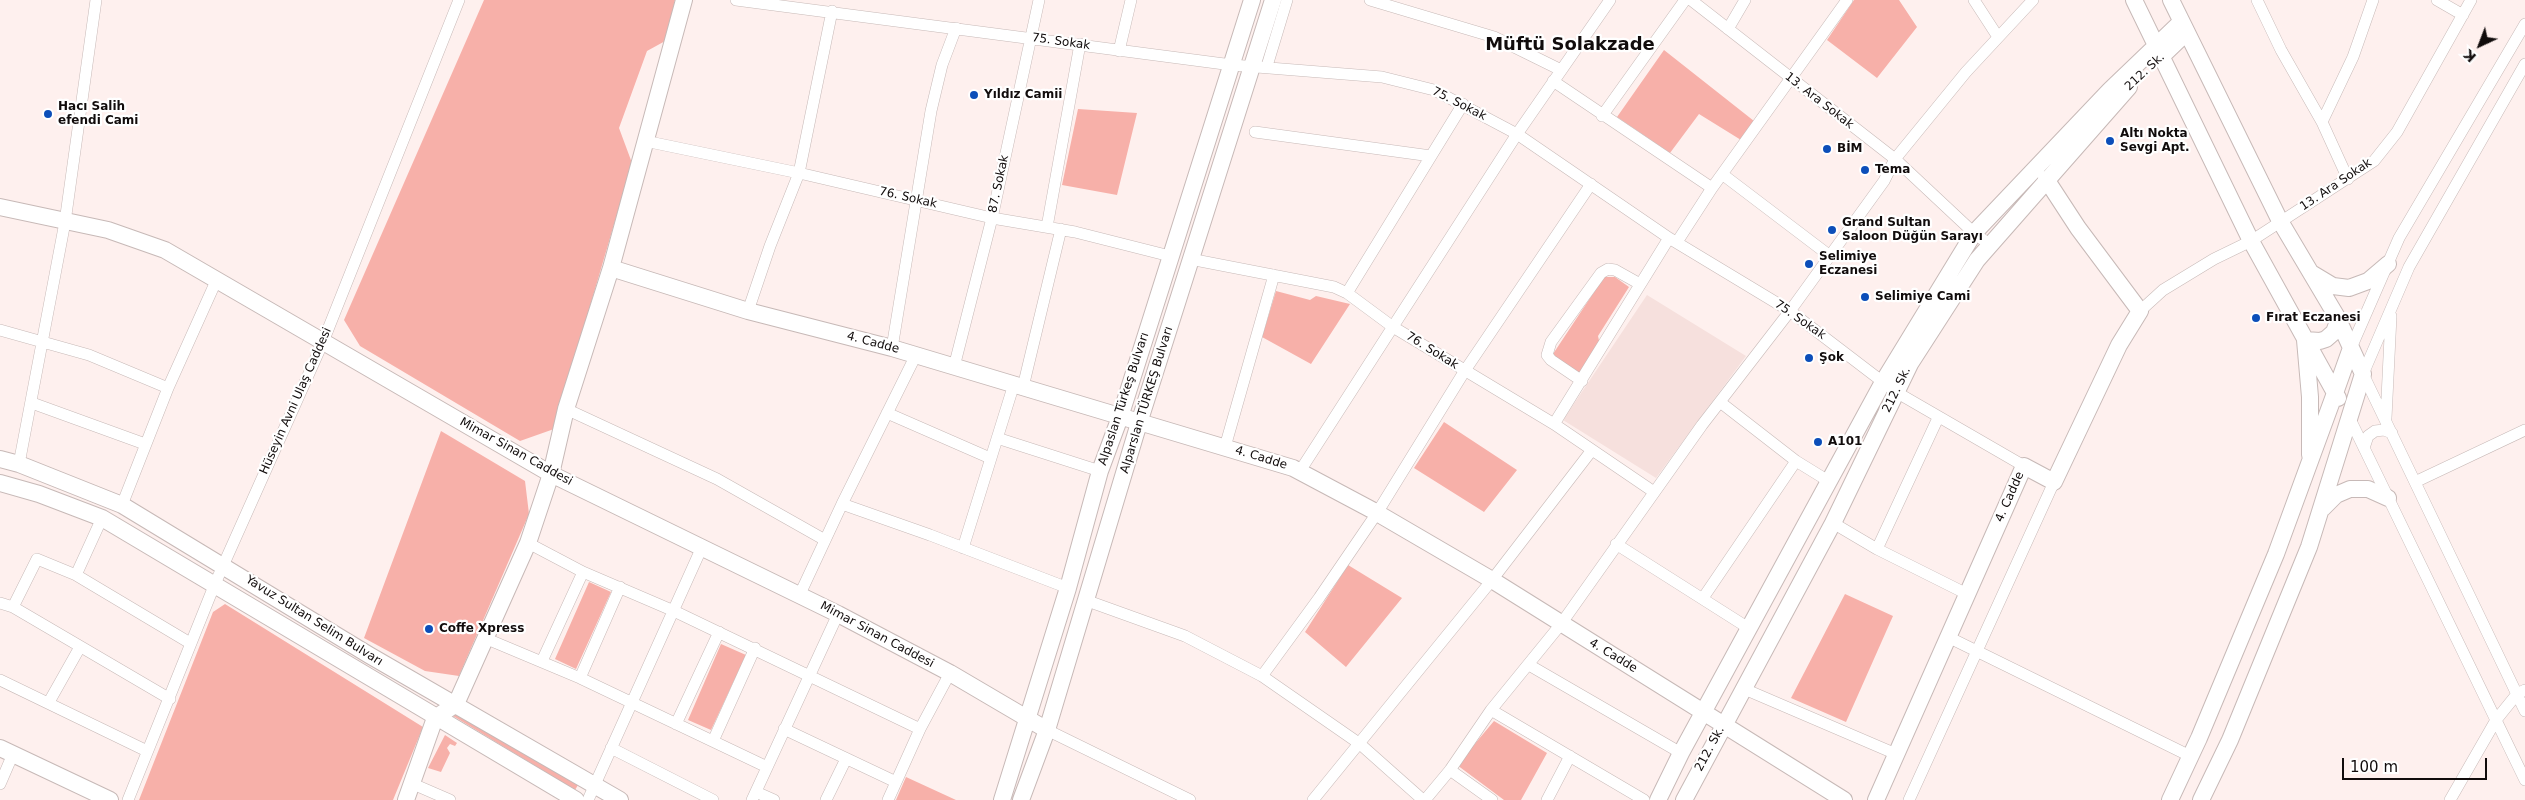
<!DOCTYPE html>
<meta charset="utf-8">
<style>
body{margin:0}
#map{position:relative;width:2525px;height:800px;overflow:hidden;background:#fef0ee;font-family:"DejaVu Sans",sans-serif}
canvas{display:block}
.north{position:absolute;left:2455px;top:20px;width:50px;height:50px;-webkit-text-stroke:4px #fff;paint-order:stroke;rotate:223deg;font-size:14px;font-weight:700;line-height:20px;text-align:center;color:#110c0c}
.north::after{content:'';display:block;margin:auto;width:18px;height:22px;background:#110c0c;clip-path:polygon(50% 0,100% 100%,50% 72%,0 100%)}
.scale{position:absolute;left:2342px;top:758px;width:145px;height:22px;box-sizing:border-box;border:2px solid #110c0c;border-top:0;padding-left:6px;font-size:15px;line-height:18px;white-space:nowrap;color:#110c0c;-webkit-text-stroke:4px #fff;paint-order:stroke}
</style>
<div id="map">
<canvas width="2525" height="800"></canvas>
<div class="north">K</div>
<div class="scale">100 m</div>
</div>
<script>
const context = document.querySelector('canvas').getContext('2d');
context.lineJoin = 'round';
function fillPath(path, color) {
  context.fillStyle = color;
  context.fill(path, 'evenodd');
}
function toPath(rows) {
  const path = new Path2D();
  for (const r of rows) {
    path.moveTo(r[0], r[1]);
    for (let i = 2; i < r.length; i += 2) path.lineTo(r[i], r[i + 1]);
  }
  return path;
}
function trace(path, color, width, dash) {
  context.strokeStyle = color;
  context.lineWidth = width;
  context.lineCap = dash ? 'butt' : 'round';
  context.setLineDash(dash || []);
  context.stroke(path);
}
function write(font, color, halo, rows, align = 'center') {
  context.font = font + ' "DejaVu Sans",sans-serif';
  context.lineWidth = 4.5;
  context.setLineDash([]);
  context.textBaseline = 'middle';
  context.strokeStyle = halo;
  context.fillStyle = color;
  for (const [text, x, y, turn = 0] of rows) {
    context.save();
    context.translate(x, y);
    context.rotate((+turn || 0) * Math.PI / 180);
    context.textAlign = isNaN(turn) ? turn : align;
    if (halo) context.strokeText(text, 0, 0);
    context.fillText(text, 0, 0);
    context.restore();
  }
}
fillPath(toPath([
 [1647,295,1746,356,1656,478,1563,420]
]), '#f6e0dd');
fillPath(toPath([
 [484,0,675,0,667,40,647,51,619,128,632,163,554,429,520,441,360,346,344,320],
 [1854,0,1899,0,1917,27,1877,78,1827,40],
 [1664,50,1754,121,1741,140,1699,114,1670,153,1617,117],
 [1078,109,1137,113,1117,195,1062,185],
 [1604,277,1615,277,1629,287,1598,336,1600,345,1581,374,1554,357,1553,354],
 [1276,291,1310,300,1316,296,1350,304,1311,364,1262,337],
 [1444,422,1517,470,1484,512,1414,468],
 [441,431,525,481,529,514,459,676,425,671,364,638],
 [1348,565,1402,598,1346,667,1305,632],
 [589,582,611,592,576,669,555,659],
 [1845,594,1893,616,1846,722,1791,698],
 [225,604,423,727,393,800,139,800,213,612],
 [721,644,746,655,711,730,688,720],
 [455,710,578,785,575,790,453,716],
 [1494,721,1547,753,1521,800,1504,800,1457,765],
 [445,735,457,743,455,746,450,744,447,748,450,753,441,772,428,768],
 [906,777,956,800,896,800]
]), '#f7b0a9');
const street = toPath([
 [736,0,1232,65,1382,77,1434,90,1517,134,1669,238,1790,311,1896,392,2024,466],
 [1370,0,1494,37,1561,70],
 [1691,0,1895,159,1974,233,1989,244],
 [1974,0,1998,37],
 [2257,0,2281,50,2322,122,2348,179],
 [2437,0,2463,15],
 [1728,29,1745,0],
 [1119,51,1131,0],
 [2525,64,2409,267,2363,374,2525,711],
 [1267,66,1287,0],
 [1553,81,1712,188],
 [1602,116,1685,0],
 [2322,122,2353,57,2373,0],
 [1255,132,1431,156],
 [645,141,799,173,992,218,1075,232,1170,256],
 [1722,174,1830,256],
 [1047,227,1080,44],
 [1677,242,1712,188,1847,0],
 [1190,259,1334,287,1347,293,1393,327,1554,424,1654,492],
 [1347,293,1463,104],
 [748,311,770,246,799,173,832,11],
 [2140,311,2163,290,2214,259,2251,241,2374,161,2397,132,2471,0],
 [0,330,89,355,168,388],
 [892,348,931,111,942,65,956,28],
 [2351,348,2399,238,2525,24],
 [954,367,992,218,1039,0],
 [1582,381,1551,360,1547,355,1551,342,1601,273,1608,269,1615,270,1640,284],
 [1023,387,1061,229],
 [1720,402,1796,461,1830,482],
 [32,403,145,444],
 [566,409,717,479,825,540],
 [887,413,990,458],
 [2386,418,2391,316],
 [2350,419,2525,780],
 [1554,424,1669,238],
 [997,438,1100,471],
 [1225,447,1274,275],
 [2364,448,2368,436,2375,431,2384,430,2392,433],
 [19,464,65,222,96,0],
 [1300,471,1517,134,1610,0],
 [2415,482,2525,430],
 [842,504,930,535,1068,588],
 [122,505,168,388,217,279],
 [1833,523,1877,549,1967,594],
 [528,543,583,572,674,611,920,729],
 [1616,544,1750,629],
 [963,548,1014,384],
 [1877,549,1938,418],
 [76,575,102,518],
 [800,594,842,504,916,355],
 [1703,598,1796,461],
 [1085,600,1185,636,1262,676,1360,744,1423,800],
 [0,603,13,607,170,699],
 [13,607,37,559,76,575,190,643],
 [1948,637,2190,756],
 [487,639,580,678,767,767],
 [542,661,583,572],
 [1529,665,1681,753],
 [1262,676,1319,598,1377,513,1464,372,1591,184],
 [580,678,620,587],
 [0,680,147,751],
 [1742,688,1896,754],
 [49,702,80,647],
 [1491,710,1644,800],
 [676,724,719,632],
 [784,729,896,782],
 [1047,730,1190,800],
 [713,741,755,648],
 [611,748,713,800],
 [1450,770,1492,800],
 [0,784,13,754],
 [413,784,450,800],
 [756,792,774,800],
 [128,800,214,586,323,342,459,0],
 [588,800,702,547],
 [752,800,838,614],
 [826,800,846,759],
 [888,800,920,729,950,673],
 [1313,800,1492,580,1592,450],
 [1425,800,1450,770,1491,710,1561,624,1702,425,1790,311,1884,181,1895,159,1966,72,2033,0],
 [1547,800,1570,756],
 [1909,800,2054,482],
 [2450,800,2496,720,2517,694,2525,690]
]);
const secondary = toPath([
 [2134,0,2251,241,2335,393,2276,554,2199,738,2170,800],
 [2171,0,2280,221,2337,317,2363,374,2309,547,2230,740,2201,800],
 [2161,57,2186,33],
 [0,207,108,230,165,250,551,474,838,614,950,673,1047,730],
 [611,268,748,311,892,348,1293,468,1372,510,1492,580,1844,800],
 [2313,274,2333,286,2349,288,2368,281,2388,264],
 [2338,398,2335,393,2351,348],
 [2310,455,2310,397,2305,340,2320,341,2326,339,2334,332,2338,321],
 [0,459,19,464,122,505,369,655,620,800],
 [0,483,39,494,102,518,576,800],
 [2323,508,2336,495,2350,489,2368,489,2388,498],
 [0,748,110,800],
 [406,800,435,718,456,704,528,543,551,474,566,409,611,268,684,0],
 [1002,800,1068,588,1100,471,1120,417,1252,0],
 [1021,800,1047,730,1139,423,1273,0],
 [1658,800,1681,753,1883,382,1974,233,2110,90,2181,22],
 [1684,800,1833,523,1910,364,1977,260,2129,87],
 [1876,800,2024,466,2054,482,2119,345,2140,311,2078,228,2046,179]
]);
trace(street, '#c7b9b7', 12);
trace(secondary, '#c7b9b7', 18);
trace(street, '#fff', 11);
trace(secondary, '#fff', 16);
for (const [x, y, r, color] of [
 [974,95,5,"#0c4eb9"],
 [48,114,5,"#0c4eb9"],
 [2110,141,5,"#0c4eb9"],
 [1827,149,5,"#0c4eb9"],
 [1865,170,5,"#0c4eb9"],
 [1832,230,5,"#0c4eb9"],
 [1809,264,5,"#0c4eb9"],
 [1865,297,5,"#0c4eb9"],
 [2256,318,5,"#0c4eb9"],
 [1809,358,5,"#0c4eb9"],
 [1818,442,5,"#0c4eb9"],
 [429,629,5,"#0c4eb9"]
]) {
  const dot = new Path2D();
  dot.arc(x, y, r, 0, 2 * Math.PI);
  context.fillStyle = color;
  context.fill(dot);
  trace(dot, '#fff', 2);
}
write('12px', '#110c0c', '#fff', [
 ["75. Sokak",1061,42,8],
 ["212. Sk.",2145,72,-43],
 ["13. Ara Sokak",1819,101,38],
 ["75. Sokak",1459,104,27],
 ["87. Sokak",999,184,-78],
 ["13. Ara Sokak",2336,185,-34],
 ["76. Sokak",908,198,13],
 ["75. Sokak",1800,320,35],
 ["4. Cadde",873,343,15],
 ["76. Sokak",1432,351,32],
 ["212. Sk.",1897,390,-64],
 ["Alpaslan Türkeş Bulvarı",1124,399,-72],
 ["Alparslan TÜRKEŞ Bulvarı",1147,400,-73],
 ["Hüseyin Avni Ulaş Caddesi",296,401,-66],
 ["Mimar Sinan Caddesi",516,452,29],
 ["4. Cadde",1261,458,17],
 ["4. Cadde",2010,497,-66],
 ["Yavuz Sultan Selim Bulvarı",314,621,32],
 ["Mimar Sinan Caddesi",877,635,28],
 ["4. Cadde",1613,656,31],
 ["212. Sk.",1710,749,-62]
]);
write('bold 12px', '#110c0c', '#fff', [
 ["Yıldız Camii",984,95],
 ["Hacı Salih",58,107],
 ["efendi Cami",58,121],
 ["Altı Nokta",2120,134],
 ["Sevgi Apt.",2120,148],
 ["BİM",1837,149],
 ["Tema",1875,170],
 ["Grand Sultan",1842,223],
 ["Saloon Düğün Sarayı",1842,237],
 ["Selimiye",1819,257],
 ["Eczanesi",1819,271],
 ["Selimiye Cami",1875,297],
 ["Fırat Eczanesi",2266,318],
 ["Şok",1819,358],
 ["A101",1828,442],
 ["Coffe Xpress",439,629]
], 'left');
write('bold 18px', '#110c0c', '#fff', [
 ["Müftü Solakzade",1570,45]
]);
</script>
